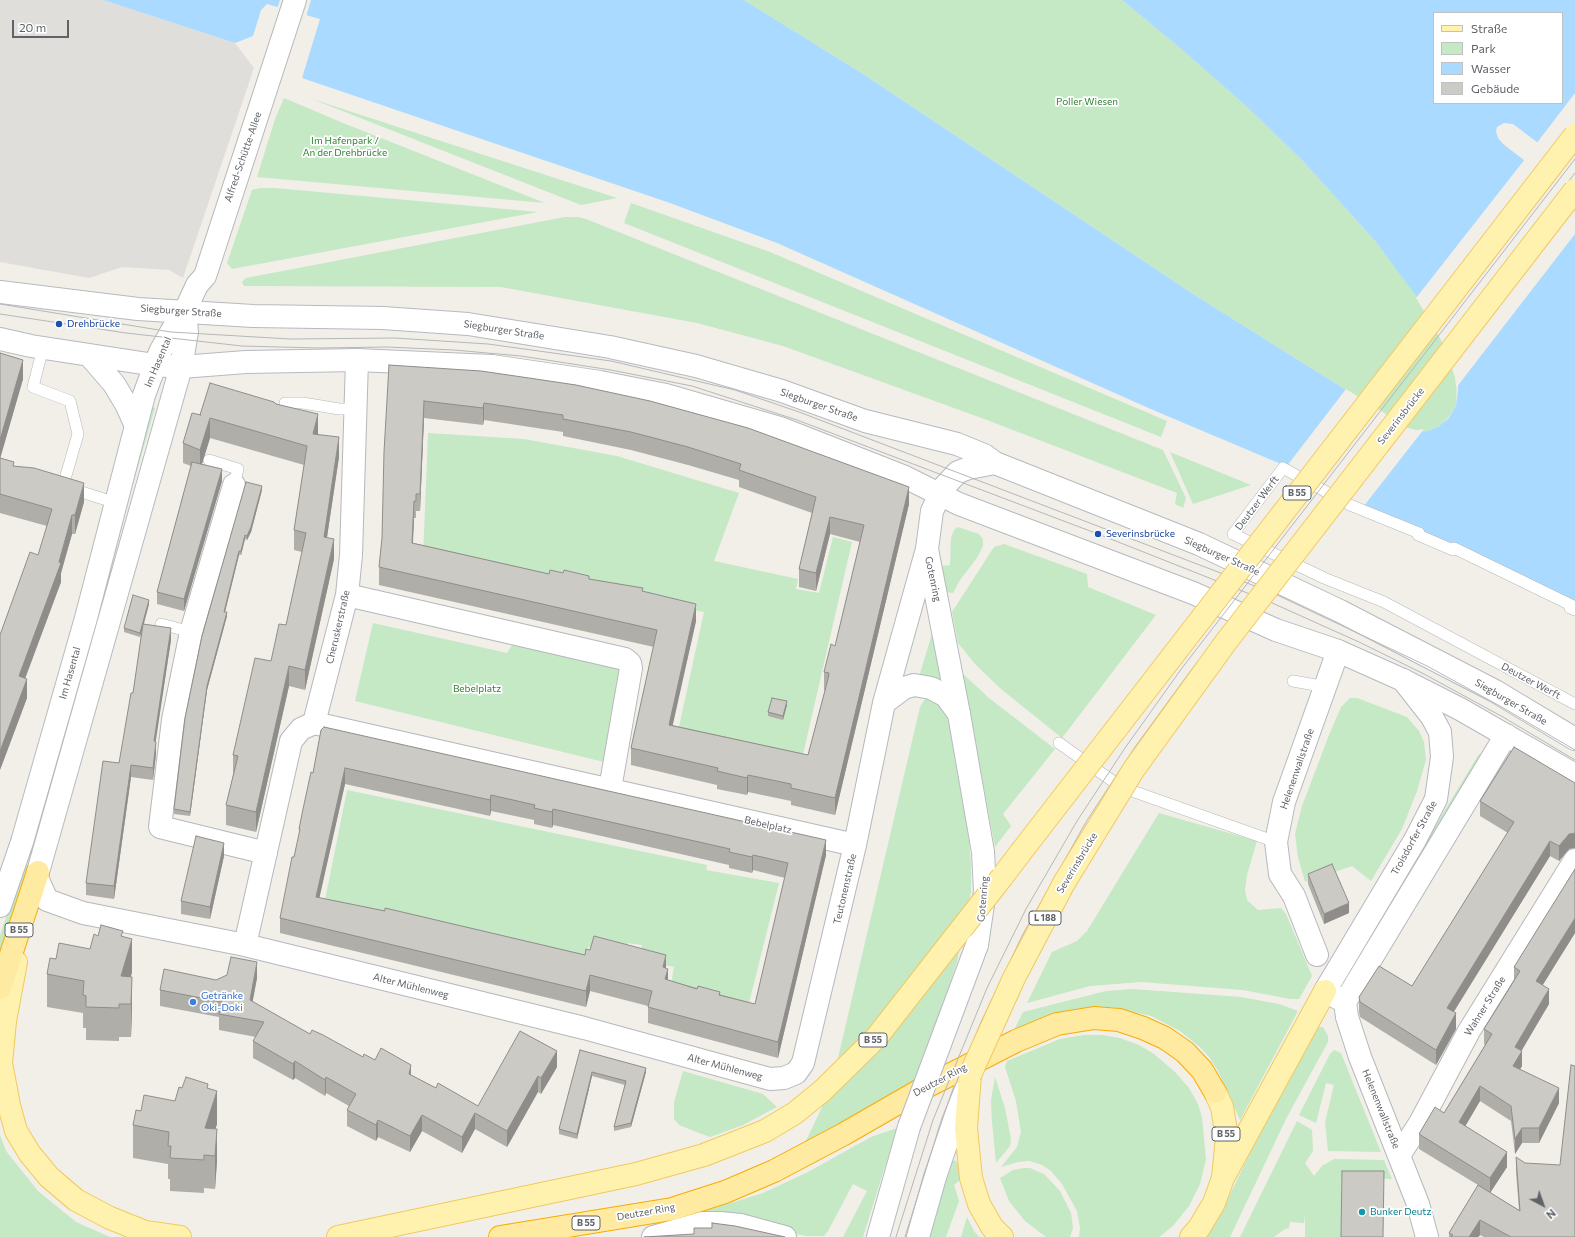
<!DOCTYPE html>
<meta charset="utf-8">
<style>
body{margin:0}
#map{position:relative;width:1575px;height:1237px;overflow:hidden;background:#f1efe8;font-family:Commissioner,sans-serif}
canvas{display:block}
.legend{position:absolute;left:1433px;top:12px;width:130px;height:92px;box-sizing:border-box;background:#fff;border:1px solid #bfc1c3;margin:0;padding:5px 7px;list-style:none;font-size:12px;color:#5f6368}
.legend li{display:flex;align-items:center;gap:8px;height:20px}
.legend b{width:20px;border:1px solid #bfc1c3}
.north{position:absolute;left:1523px;top:1185px;width:40px;height:40px;-webkit-text-stroke:3px #fff;paint-order:stroke;rotate:139deg;font-size:11px;font-weight:700;line-height:16px;text-align:center;color:#5f6368}
.north::after{content:'';display:block;margin:auto;width:14px;height:18px;background:#5f6368;clip-path:polygon(50% 0,100% 100%,50% 72%,0 100%)}
.scale{position:absolute;left:12px;top:20px;width:57px;height:18px;box-sizing:border-box;border:2px solid #5f6368;border-top:0;padding-left:5px;font-size:12px;line-height:14px;white-space:nowrap;color:#5f6368;-webkit-text-stroke:3px #fff;paint-order:stroke}
</style>
<div id="map">
<canvas width="1575" height="1237"></canvas>
<ul class="legend">
<li><b style="height:5px;background:#fff2af"></b>Straße</li>
<li><b style="height:11px;background:#c5e8c5"></b>Park</li>
<li><b style="height:11px;background:#aadaff"></b>Wasser</li>
<li><b style="height:11px;background:#cccac5"></b>Gebäude</li>
</ul>
<div class="north">N</div>
<div class="scale">20 m</div>
</div>
<script>
const context = document.querySelector('canvas').getContext('2d');
context.lineJoin = 'round';
function fillPath(path, color) {
  context.fillStyle = color;
  context.fill(path, 'evenodd');
}
function toPath(rows) {
  const path = new Path2D();
  for (const r of rows) {
    path.moveTo(r[0], r[1]);
    for (let i = 2; i < r.length; i += 2) path.lineTo(r[i], r[i + 1]);
  }
  return path;
}
function trace(path, color, width, dash) {
  context.strokeStyle = color;
  context.lineWidth = width;
  context.lineCap = dash ? 'butt' : 'round';
  context.setLineDash(dash || []);
  context.stroke(path);
}
function write(font, color, halo, rows, align = 'center') {
  context.font = font + ' Commissioner,sans-serif';
  context.lineWidth = 3.5;
  context.setLineDash([]);
  context.textBaseline = 'middle';
  context.strokeStyle = halo;
  context.fillStyle = color;
  for (const [text, x, y, turn = 0] of rows) {
    context.save();
    context.translate(x, y);
    context.rotate((+turn || 0) * Math.PI / 180);
    context.textAlign = isNaN(turn) ? turn : align;
    if (halo) context.strokeText(text, 0, 0);
    context.fillText(text, 0, 0);
    context.restore();
  }
}
fillPath(toPath([
 [0,0,103,0,235,43,254,68,183,278,169,270,122,267,89,278,0,262]
]), '#e0deda');
fillPath(toPath([
 [744,0,1122,0,1179,47,1246,106,1302,160,1376,242,1408,283,1426,309,1442,337,1457,377,1456,405,1449,417,1439,426,1428,431,1416,432,1408,429,1190,292,863,74],
 [284,98,343,123,545,203,257,177,275,119],
 [312,99,487,156,617,198,581,205],
 [260,188,275,188,538,212,232,269,227,263,252,190],
 [631,203,770,252,1167,421,1161,437,624,223],
 [565,217,579,217,586,219,1163,450,1186,498,1183,508,1175,504,1177,493,987,420,783,346,697,323,501,287,244,286,242,282,246,278],
 [148,405,155,408,129,498,94,639,34,854,26,852],
 [428,433,524,439,617,456,739,493,714,561,798,579,796,589,819,593,833,537,852,542,801,763,677,736,704,612,423,559],
 [1170,452,1251,485,1193,504],
 [958,527,979,534,983,539,983,546,977,558,960,580,953,593,947,592,942,566,950,565,951,538,954,530],
 [1004,544,1087,574,1088,587,1156,615,1062,738,1001,689,975,664,958,643,952,612,994,547],
 [373,623,507,653,516,639,621,663,608,763,355,701],
 [933,630,942,682,919,677],
 [962,673,989,698,1055,749,1003,814,1011,826,995,847],
 [933,696,947,711,966,802,971,865,971,892,957,962,938,1019,912,1086,804,1145,831,1088,920,707,925,699],
 [1350,698,1357,698,1407,717,1419,731,1424,742,1426,760,1417,791,1402,829,1371,881,1352,866,1305,882,1298,857,1295,834,1302,806,1329,735,1341,707],
 [1479,754,1484,757,1344,989,1338,986],
 [347,790,707,865,706,870,779,883,747,1011,670,990,674,967,640,960,642,945,628,943,624,953,588,947,580,968,323,910],
 [1159,813,1257,841,1247,875,1245,890,1247,900,1258,910,1281,908,1286,914,1312,976,1299,999,1290,999,1243,990,1141,982,1090,986,1027,1003,1052,952,1077,941,1087,931],
 [24,865,30,866,0,966,0,935],
 [1133,989,1241,997,1279,1004,1298,1011,1240,1120,1218,1071,1209,1057,1201,1048,1180,1031,1151,1016,1112,1007,1091,1008,1038,1020,1014,1030,1023,1012,1106,991],
 [1318,1027,1323,1027,1328,1036,1328,1042,1287,1117,1230,1237,1207,1237,1221,1213,1284,1083],
 [1084,1035,1102,1035,1120,1038,1139,1045,1154,1054,1175,1072,1189,1088,1198,1104,1202,1118,1206,1159,1200,1184,1189,1206,1173,1226,1159,1237,1079,1237,1080,1228,1077,1211,1062,1184,1051,1171,1042,1165,1029,1161,1018,1162,1001,1167,1017,1147,1021,1132,1016,1101,1005,1067,1007,1061,1060,1039],
 [1334,1050,1341,1053,1381,1152,1328,1151,1325,1122,1334,1085,1326,1083,1316,1123,1299,1115,1330,1054],
 [683,1071,763,1094,777,1107,743,1125,710,1137,694,1131,679,1125,674,1119,674,1102],
 [995,1077,1005,1108,1011,1139,1010,1146,996,1163,992,1122,991,1100],
 [1297,1121,1312,1130,1313,1151,1305,1163,1314,1176,1322,1166,1334,1159,1384,1160,1392,1179,1341,1178,1341,1237,1305,1237,1305,1215,1304,1223,1290,1222,1289,1228,1285,1229,1274,1237,1240,1237],
 [897,1128,863,1237,843,1237,867,1191,853,1184,828,1231,824,1236,806,1236,786,1232,679,1219,763,1193,808,1172,871,1137],
 [0,1135,6,1151,38,1191,76,1222,110,1237,0,1237],
 [955,1160,958,1164,961,1179,954,1185,959,1201,946,1237,929,1237,950,1163],
 [1024,1168,1030,1168,1044,1174,1060,1191,1071,1213,1073,1228,1070,1237,1046,1237,1025,1221,1009,1201,1000,1178,1013,1170],
 [967,1217,974,1231,979,1237,961,1237]
]), '#c5e8c5');
fillPath(toPath([
 [103,0,744,0,863,74,1190,292,1408,429,1416,432,1428,431,1439,426,1449,418,1456,405,1458,390,1457,377,1452,360,1426,309,1376,242,1302,160,1246,106,1179,47,1122,0,1575,0,1575,171,1513,124,1504,123,1497,127,1496,131,1498,138,1503,144,1575,199,1575,610,1281,464,1153,410,777,243,670,203,302,78,320,19,267,4,261,10,253,36,235,43],
 [1434,13,1562,13,1562,103,1434,103]
]), '#aadaff');
fillPath(toPath([
 [280,0,311,0,306,17,277,9],
 [1575,93,1575,173,1536,144],
 [1525,159,1575,196,1575,234,1456,388,1455,377,1440,338,1416,298],
 [1346,389,1408,428,1416,430,1424,429,1360,511,1283,471]
]), '#f1efe8');
const service = toPath([
 [43,348,33,387,70,401,78,434,63,486,116,503],
 [285,403,303,403,339,409,356,409],
 [209,460,238,469,234,485],
 [1575,610,1570,608,1571,605,1454,548,1453,550,1418,535,1419,533,1350,505,1283,468,1233,534,1324,578,1384,602,1575,704],
 [161,624,191,632],
 [1293,681,1326,687],
 [1059,743,1121,787,1276,842]
]);
const minor = toPath([
 [185,311,197,285,205,276,295,0],
 [234,485,191,632,173,720,160,827,266,853],
 [347,595,625,659,630,663,631,668,610,789],
 [1403,680,1432,717,1440,732,1442,757,1436,799,1415,840,1325,991,1345,1002,1347,1017,1360,1057,1418,1204,1427,1237],
 [884,703,904,688,914,685,931,688,946,696,959,714],
 [314,723,855,845],
 [314,723,347,595,351,555,357,360],
 [38,880,47,900,83,913,245,945,584,1028,770,1079,784,1078,796,1073,803,1063,855,845,884,703,927,549],
 [245,945,291,741,301,729,314,723],
 [1317,955,1294,896,1280,874,1276,842,1284,802,1338,651],
 [1345,1002,1506,735],
 [1400,1154,1420,1123,1469,1031,1575,860],
 [653,1237,702,1223,720,1223,741,1225,785,1237]
]);
const secondary = toPath([
 [0,292,138,309,253,316,383,318,468,324,610,347,696,366,782,391,865,421,957,444,984,455,995,463,1199,544,1340,611,1495,691,1575,739],
 [0,339,31,346,155,365,181,367,246,362,357,360,492,366,600,382,666,395,780,428,905,477,959,504,1193,593,1276,630,1338,651,1403,680,1460,709,1575,775],
 [89,355,114,384,126,404,136,426],
 [38,872,181,367,187,332,185,311],
 [0,906,22,842,86,618,144,395,160,352,171,332,185,311],
 [977,945,985,891,983,852,959,714,927,549,932,511,943,488,958,472,969,468,995,463],
 [878,1237,909,1127],
 [918,1237,935,1177,965,1089]
]);
const primary = toPath([
 [1002,877,1021,852],
 [16,962,5,1021,1,1063,9,1105,16,1131,30,1154,49,1177,76,1200,110,1218,145,1232,180,1237],
 [970,1075,966,1128,971,1178,979,1204,992,1227,1002,1237],
 [1223,1178,1325,991],
 [338,1237,636,1174,704,1155],
 [1191,1237,1199,1228,1214,1203,1223,1178,1227,1137,1222,1107,1215,1092]
]);
const trunk = toPath([
 [0,988,38,872],
 [500,1237,672,1209,725,1192,774,1171,844,1134,924,1088,1016,1041,1057,1024,1094,1018,1119,1020,1143,1028,1165,1038,1185,1052,1202,1070,1215,1092]
]);
trace(service, '#b5b8bc', 12);
trace(minor, '#b5b8bc', 24);
trace(secondary, '#b6babf', 24);
trace(primary, '#f2c960', 24);
trace(trunk, '#f9ab00', 24);
trace(service, '#fff', 11);
trace(minor, '#fff', 22);
trace(secondary, '#fff', 22);
trace(primary, '#fff2af', 22);
trace(trunk, '#feeaa1', 22);
trace(toPath([
 [0,304,171,332,290,339,395,338,488,344,611,361,735,390,799,412,1273,593,1427,666,1500,706,1575,750],
 [0,314,126,333,242,346,320,348,387,347,454,350,521,356,611,370,692,386,797,420,1098,534,1270,602,1359,642,1424,674,1503,717,1575,760],
 [896,1237,933,1120,987,988,1026,909,1077,821,1125,748,1182,668,1575,159],
 [905,1237,942,1118,981,1022,1023,934,1086,822,1135,747,1189,673,1575,173]
]), '#b6b7b8', 1);
const secondaryBridge = toPath([
 [909,1127,977,945]
]);
const primaryBridge = toPath([
 [1021,852,1575,135],
 [970,1075,1014,978,1064,883,1134,769,1226,642,1575,190],
 [704,1155,765,1131,795,1113,822,1091,876,1038,1002,877]
]);
trace(secondaryBridge, '#b6babf', 24, []);
trace(primaryBridge, '#f2c960', 24, []);
trace(secondaryBridge, '#fff', 22);
trace(primaryBridge, '#fff2af', 22);
fillPath(toPath([
 [0,353,23,379,0,458,14,466,84,502,75,534,72,534,61,573,61,582,25,678,27,698,0,770,38,555,47,526,0,513],
 [389,365,909,504,835,815,791,805,791,801,748,792,747,795,717,789,717,785,631,765,631,748,654,647,379,585,379,567,382,538],
 [424,418,483,425,484,420,563,432,563,436,631,450,688,465,739,480,739,487,812,513,799,569,799,587,816,591,830,534,860,542,835,646,824,672,824,690,825,690,808,755,672,725,696,621,643,591,589,579,549,574,413,543,414,518,416,518,416,511,420,511],
 [276,404,318,434,339,457,327,537,334,559,305,690,289,686,256,832,226,825,226,805,233,775,233,755,286,625,302,552,294,550,294,530,304,465,210,438,202,464,222,481,184,611,157,604,157,592,191,466,183,463,183,443,200,415],
 [262,490,251,532,247,540,245,539,241,555,239,555,225,612,227,616,207,690,190,816,174,814,174,809,202,636],
 [149,604,144,624,171,640,155,741,156,754,153,780,131,777,114,899,86,895,86,883,119,763,133,693,142,630,140,637,124,632,124,628],
 [787,705,783,720,768,716,768,712],
 [321,730,826,855,778,1058,648,1023,648,1006,590,991,586,1007,280,933,280,918,299,837,299,829,313,773],
 [345,784,490,816,491,811,534,820,534,824,552,828,553,825,729,865,729,868,752,873,753,870,785,878,755,1004,668,980,666,968,585,955,319,898],
 [1480,801,1569,849,1559,861,1550,856,1453,1012,1456,1029,1436,1065,1360,1017,1359,1012,1359,997,1412,986,1508,833,1480,816],
 [224,856,210,919,181,914,181,901],
 [1308,874,1349,913,1324,924,1308,884],
 [1575,933,1542,985,1549,1004,1521,1050,1522,1066,1520,1069,1559,1103,1539,1143,1522,1143,1515,1154,1511,1121,1480,1101,1465,1126,1507,1167,1490,1193,1519,1210,1516,1172,1516,1157,1575,1237,1484,1237,1480,1235,1478,1237,1449,1237,1449,1233,1478,1185,1419,1149,1419,1134,1444,1113,1485,1045,1484,1044,1484,1029,1514,980,1514,967],
 [98,936,123,936,132,972,131,977,132,1009,131,1037,119,1037,119,1041,86,1040,86,1028,83,1028,83,1013,47,1007,47,974,56,959,90,949],
 [227,975,257,978,252,1002,310,1034,363,1057,375,1060,411,1075,436,1088,478,1106,557,1067,541,1094,538,1092,507,1147,475,1129,462,1153,422,1131,410,1152,378,1137,376,1141,347,1126,347,1110,349,1106,326,1093,325,1096,295,1078,293,1080,253,1058,253,1041,256,1037,219,1030,219,1017,160,1006,160,990,216,980],
 [580,1050,646,1072,631,1127,614,1131,614,1127,625,1085,592,1076,577,1139,559,1134,559,1129],
 [182,1088,208,1088,217,1124,215,1129,217,1161,215,1189,204,1188,204,1193,170,1191,170,1179,168,1179,168,1164,133,1158,133,1125,141,1111,175,1101]
]), '#afaea9');
fillPath(toPath([
 [23,360,23,379,0,459,0,440],
 [424,401,424,418,420,511,420,494],
 [484,403,484,420,483,425,483,408],
 [318,414,318,434,313,434],
 [210,418,210,438,200,470,200,450],
 [339,437,339,457,324,557,324,537],
 [222,469,222,481,184,611,184,599],
 [84,483,84,502,75,534,75,515],
 [262,486,262,490,251,532,247,540,247,536],
 [909,487,909,504,835,815,835,798],
 [414,501,414,518,412,560,412,543],
 [72,515,72,534,61,573,61,582,19,695,19,676,59,562],
 [830,517,830,534,816,591,816,573],
 [245,535,245,539,241,555,241,551],
 [334,539,334,559,305,690,305,670],
 [239,551,239,555,224,616,224,612],
 [149,600,149,604,140,637,140,633],
 [696,604,696,621,669,742,669,725],
 [227,612,227,616,207,690,190,816,190,812,207,686],
 [171,628,171,640,154,753,154,741],
 [289,666,289,686,256,832,256,812],
 [27,679,27,698,0,770,0,751],
 [787,701,787,705,783,720,783,716],
 [156,742,156,754,153,780,153,768],
 [131,765,131,777,114,899,114,886],
 [345,768,345,784,316,913,316,897],
 [748,775,748,792,747,795,747,778],
 [491,795,491,811,490,816,490,800],
 [553,809,553,825,552,828,552,812],
 [1575,833,1575,848,1569,849,1559,861,1559,846,1569,834],
 [826,840,826,855,778,1058,778,1042],
 [1550,841,1550,856,1447,1023,1447,1008],
 [224,843,224,856,210,919,210,907],
 [753,855,753,870,752,873,752,857],
 [1349,903,1349,913,1324,924,1324,914],
 [1575,918,1575,933,1536,996,1536,981],
 [132,939,132,972,122,1004,121,976],
 [666,955,666,971,663,967],
 [257,962,257,978,250,1016,250,1000],
 [668,969,668,985,665,979],
 [590,975,590,991,586,1007,586,991],
 [132,977,132,1009,131,1037,131,1004],
 [1549,989,1549,1004,1515,1062,1515,1047],
 [1456,1013,1456,1029,1436,1065,1436,1050],
 [557,1051,557,1067,541,1094,541,1078],
 [1522,1051,1522,1066,1513,1081,1513,1066],
 [295,1061,295,1078,293,1080,293,1064],
 [411,1065,411,1081,409,1074],
 [646,1068,646,1072,631,1127,631,1123],
 [592,1072,592,1076,577,1139,577,1134],
 [538,1076,538,1092,507,1147,507,1131],
 [326,1077,326,1093,325,1096,325,1080],
 [1480,1086,1480,1101,1459,1137,1459,1122],
 [1559,1088,1559,1103,1539,1143,1539,1128],
 [217,1091,217,1124,207,1156,205,1128],
 [475,1113,475,1129,462,1153,462,1137],
 [422,1115,422,1131,410,1152,410,1136],
 [378,1120,378,1137,376,1141,376,1125],
 [1522,1128,1522,1143,1515,1154,1515,1139],
 [217,1129,217,1161,215,1189,215,1156],
 [1507,1152,1507,1167,1490,1193,1490,1178],
 [1480,1220,1480,1235,1478,1237,1469,1237]
]), '#8f8d8a');
const building = toPath([
 [0,353,23,360,0,440,0,353],
 [389,365,481,371,529,378,576,385,650,401,748,428,909,487,835,798,791,788,791,784,748,775,747,778,717,771,718,768,631,748,657,630,379,567,382,538,384,452,389,365],
 [424,401,483,408,484,403,563,415,563,419,631,432,688,447,741,464,739,470,816,497,799,569,816,573,830,517,864,525,835,646,831,644,824,672,829,673,828,679,808,755,669,725,696,604,642,591,643,588,589,579,589,576,564,570,563,573,550,570,549,574,412,543,414,501,416,501,416,494,420,494,424,401],
 [210,383,274,402,276,404,318,414,313,434,339,437,324,537,334,539,305,670,289,666,256,812,226,805,238,756,233,755,255,658,271,661,279,624,286,625,306,533,294,530,307,446,210,418,200,450,183,443,192,413,201,415,200,415,210,383],
 [0,458,14,462,13,466,34,468,84,483,75,515,72,515,59,562,61,563,19,676,27,679,0,751,0,635,30,552,38,555,52,509,0,494,0,458],
 [192,462,222,469,184,599,157,592,192,462],
 [246,482,262,486,251,527,247,536,245,535,241,551,239,551,224,612,227,612,207,686,190,812,174,809,185,718,202,636,246,482],
 [133,595,149,600,140,633,124,628,133,595],
 [143,624,171,628,154,741,156,742,153,768,131,765,114,886,86,883,103,761,119,763,131,693,133,693,143,624],
 [772,698,787,701,783,716,768,712,772,698],
 [324,727,826,840,778,1042,648,1007,652,991,590,975,586,991,280,918,292,857,294,857,300,829,299,829,303,809,311,772,313,773,321,730,324,727],
 [345,768,490,800,491,795,535,805,534,808,552,812,553,809,730,849,729,852,752,857,753,855,788,863,755,1004,719,995,720,992,698,986,697,989,665,979,668,969,663,967,666,955,594,936,590,950,586,949,585,955,385,908,385,911,316,897,345,768],
 [1514,747,1575,783,1575,833,1569,834,1559,846,1550,841,1447,1008,1456,1013,1436,1050,1360,1002,1359,997,1379,966,1412,986,1514,822,1480,801,1514,747],
 [196,836,224,843,210,907,181,901,196,836],
 [1332,864,1349,903,1324,914,1308,874,1332,864],
 [1575,869,1575,918,1536,981,1549,989,1515,1047,1522,1051,1513,1066,1559,1088,1539,1128,1522,1128,1515,1139,1511,1106,1480,1086,1459,1122,1507,1152,1490,1178,1419,1134,1435,1107,1444,1113,1492,1034,1484,1029,1520,971,1514,967,1575,869],
 [101,925,123,931,121,936,132,939,121,976,132,977,131,1004,119,1004,119,1008,86,1007,86,996,83,995,84,981,47,974,50,958,56,959,59,943,90,949,94,934,98,936,101,925],
 [231,957,257,962,250,1000,310,1034,312,1030,323,1035,363,1057,364,1054,375,1060,381,1048,411,1065,409,1074,436,1088,438,1083,478,1106,520,1031,557,1051,541,1078,538,1076,507,1131,475,1113,462,1137,422,1115,410,1136,378,1120,376,1125,347,1110,356,1094,326,1077,325,1080,295,1061,293,1064,253,1041,264,1022,219,1014,222,1002,160,990,164,969,216,980,227,975,231,957],
 [580,1050,646,1068,631,1123,614,1127,626,1081,592,1072,577,1134,559,1129,580,1050],
 [1571,1065,1575,1066,1575,1237,1511,1237,1480,1220,1469,1237,1451,1237,1453,1235,1449,1233,1478,1185,1520,1211,1516,1157,1525,1163,1560,1165,1571,1065],
 [186,1077,208,1084,207,1088,217,1091,205,1128,217,1129,215,1156,204,1155,204,1160,170,1158,171,1146,168,1146,169,1132,133,1125,136,1110,141,1111,144,1095,175,1101,179,1087,182,1088,186,1077],
 [1342,1171,1384,1171,1383,1237,1341,1237,1342,1171],
 [712,1223,735,1226,785,1237,644,1237,694,1234,694,1228,712,1228,712,1223]
]);
fillPath(building, '#cccac5');
trace(building, '#8f8d8a', 1);
for (const [x, y, r, color] of [
 [59,324,4,"#1a4fb4"],
 [1098,534,4,"#1a4fb4"],
 [193,1002,4,"#3f7fe0"],
 [1362,1212,4,"#0f9aa8"]
]) {
  const dot = new Path2D();
  dot.arc(x, y, r, 0, 2 * Math.PI);
  context.fillStyle = color;
  context.fill(dot);
  trace(dot, '#fff', 1.5);
}
for (const [x, y, w] of [
 [1297,493,28],
 [1045,918,32],
 [19,930,28],
 [873,1040,28],
 [1226,1134,28],
 [586,1223,28]
]) {
  const box = new Path2D();
  box.roundRect(x - w / 2, y - 7, w, 14, 3);
  context.fillStyle = '#fff';
  context.fill(box);
  trace(box, '#5f6368', 1);
}
write('bold 9px', '#5f6368', null, [
 ["B 55",1297,493],
 ["L 188",1045,918],
 ["B 55",19,930],
 ["B 55",873,1040],
 ["B 55",1226,1134],
 ["B 55",586,1223]
]);
write('10px', '#348238', '#fff', [
 ["Poller Wiesen",1087,102],
 ["Im Hafenpark /",345,141],
 ["An der Drehbrücke",345,153],
 ["Bebelplatz",477,689]
]);
write('10px', '#5f6368', '#fff', [
 ["Alfred-Schütte-Allee",243,157,-71],
 ["Siegburger Straße",181,311,4],
 ["Siegburger Straße",504,330,9],
 ["Im Hasental",158,362,-67],
 ["Siegburger Straße",819,405,19],
 ["Severinsbrücke",1401,416,-52],
 ["Deutzer Werft",1257,503,-53],
 ["Siegburger Straße",1222,556,24],
 ["Gotenring",933,579,78],
 ["Cheruskerstraße",338,627,-77],
 ["Im Hasental",70,673,-74],
 ["Deutzer Werft",1531,681,28],
 ["Siegburger Straße",1511,702,30],
 ["Helenenwallstraße",1297,769,-71],
 ["Bebelplatz",768,825,13],
 ["Troisdorfer Straße",1414,838,-61],
 ["Severinsbrücke",1077,863,-59],
 ["Teutonenstraße",845,889,-77],
 ["Gotenring",983,899,-85],
 ["Alter Mühlenweg",411,986,14],
 ["Wahner Straße",1485,1006,-58],
 ["Alter Mühlenweg",725,1067,15],
 ["Deutzer Ring",940,1080,-28],
 ["Helenenwallstraße",1381,1109,68],
 ["Deutzer Ring",646,1212,-10]
]);
write('10px', '#164399', '#fff', [
 ["Drehbrücke",67,324],
 ["Severinsbrücke",1106,534]
], 'left');
write('10px', '#366cbe', '#fff', [
 ["Getränke",201,996],
 ["Oki-Doki",201,1008]
], 'left');
write('10px', '#0d838f', '#fff', [
 ["Bunker Deutz",1370,1212]
], 'left');
</script>
